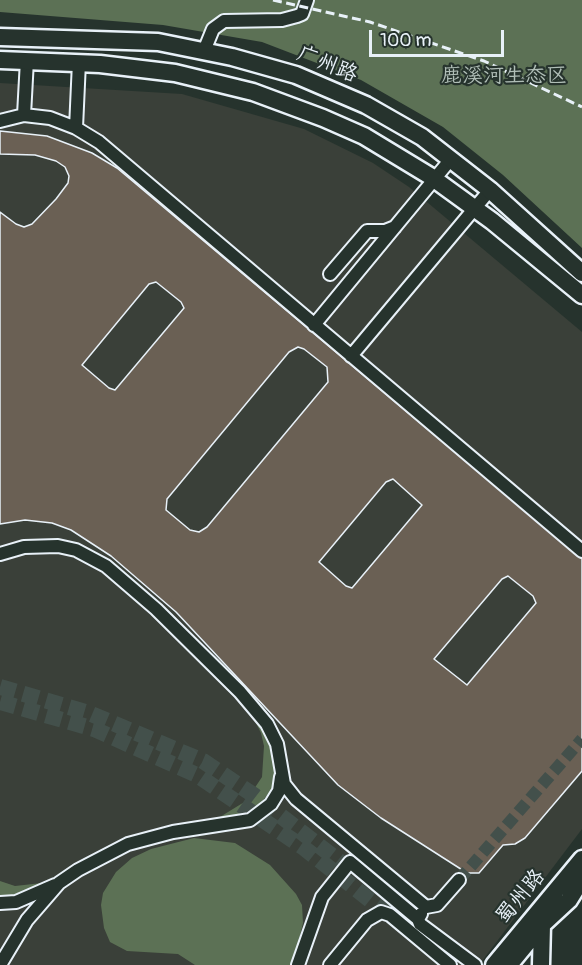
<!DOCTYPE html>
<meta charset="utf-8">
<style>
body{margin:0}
#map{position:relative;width:582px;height:965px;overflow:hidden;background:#26332d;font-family:Pangolin,sans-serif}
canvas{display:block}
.scale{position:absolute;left:369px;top:30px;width:135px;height:27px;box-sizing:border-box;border:3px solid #e8f1f8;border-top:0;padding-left:8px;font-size:18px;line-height:21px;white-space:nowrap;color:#e8f1f8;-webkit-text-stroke:4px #26332d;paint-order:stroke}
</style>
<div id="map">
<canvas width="582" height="965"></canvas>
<div class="scale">100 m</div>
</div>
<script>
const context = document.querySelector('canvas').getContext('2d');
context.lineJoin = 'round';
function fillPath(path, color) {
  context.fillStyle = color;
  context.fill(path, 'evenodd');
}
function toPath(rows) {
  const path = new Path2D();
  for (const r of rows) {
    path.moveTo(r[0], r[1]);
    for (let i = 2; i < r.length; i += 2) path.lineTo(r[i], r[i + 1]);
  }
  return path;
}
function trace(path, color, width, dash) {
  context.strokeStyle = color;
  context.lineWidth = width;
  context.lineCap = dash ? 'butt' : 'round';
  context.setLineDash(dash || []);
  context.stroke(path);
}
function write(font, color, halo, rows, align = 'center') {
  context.font = font + ' Pangolin,"LXGW WenKai TC",sans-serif';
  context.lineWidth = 4.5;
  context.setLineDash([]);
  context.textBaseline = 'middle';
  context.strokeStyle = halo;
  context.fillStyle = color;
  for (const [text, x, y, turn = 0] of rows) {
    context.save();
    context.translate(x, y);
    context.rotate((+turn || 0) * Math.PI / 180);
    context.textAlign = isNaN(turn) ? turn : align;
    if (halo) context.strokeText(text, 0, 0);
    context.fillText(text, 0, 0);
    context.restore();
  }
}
fillPath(toPath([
 [0,83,182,94,304,129,373,163,409,187,582,332,582,829,479,965,0,965]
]), '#3a4039');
fillPath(toPath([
 [0,0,582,0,582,248,503,175,443,127,361,80,262,42,163,25,0,12],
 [251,713,263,730,272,752,275,774,273,790,260,807,251,814,215,820,246,801,262,777,264,746,261,733],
 [194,838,235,843,270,865,296,894,302,905,303,923,293,965,195,965,178,954,127,951,110,942,104,928,101,905,103,893,116,872,132,858,151,849],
 [0,881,15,886,42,883,13,897,0,898]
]), '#5c7155');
const building = toPath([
 [0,131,47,136,92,153,117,168,582,559,582,771,525,838,515,844,503,845,479,873,467,873,381,818,338,785,176,612,111,556,71,530,52,523,25,520,0,524,0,212,16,224,24,227,32,224,56,199,68,183,69,176,65,167,56,161,35,155,0,154,0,131],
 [156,282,181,302,184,308,115,390,109,388,82,365,149,284,156,282],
 [298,347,304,349,327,367,328,382,207,527,199,532,190,530,166,510,167,499,289,352,298,347],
 [393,479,422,505,352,588,346,586,319,562,386,482,393,479],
 [508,576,533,596,536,603,467,685,434,659,502,579,508,576]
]);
fillPath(building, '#6a6054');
trace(building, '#e8f1f8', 1.5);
trace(toPath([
 [459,880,582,739]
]), '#43504b', 12, [12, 6]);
trace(toPath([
 [0,687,89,713,203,761,255,796,357,875],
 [0,702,94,729,197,775,304,848,394,919]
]), '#43504b', 16, [16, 8]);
const minor = toPath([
 [204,51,213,29,224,21,282,20,297,16,302,14,307,0],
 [24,115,27,60],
 [0,121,24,115,50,118,76,128,99,142,582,551],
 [76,128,79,62],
 [330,274,367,231,385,231,395,227],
 [314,325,451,159],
 [351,356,490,190],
 [0,554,24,547,58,546,76,550,106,566,156,609,240,692,267,724,277,744,284,784,296,799,426,907,437,905,459,880],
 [0,903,16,902,55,885],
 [421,914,418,919,420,924,475,965],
 [0,965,27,920,59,883,78,870,128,844,173,832,250,820,271,804,279,791,281,777],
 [298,965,322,897,350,862,418,919],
 [330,965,367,920,381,912,390,915,450,965]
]);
const major = toPath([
 [0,37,158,42,232,57,296,75,366,105,422,137,490,190,582,273],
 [0,60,100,64,175,73,253,92,323,118,364,136,430,176,492,221,582,295],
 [494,965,582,859],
 [509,965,542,925,569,900,582,879],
 [541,965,542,925]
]);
trace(minor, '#e8f1f8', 16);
trace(major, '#e8f1f8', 21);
trace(minor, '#26332d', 12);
trace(major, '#26332d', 16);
trace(toPath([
 [273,0,370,22,484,61,582,107]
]), '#e8f1f8', 3, [9, 4.5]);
write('21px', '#e8f1f8', '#26332d', [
 ["广州路",327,65,22],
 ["蜀州路",521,897,-50]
]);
write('21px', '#b0beb7', '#26332d', [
 ["鹿溪河生态区",504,77]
]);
</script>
